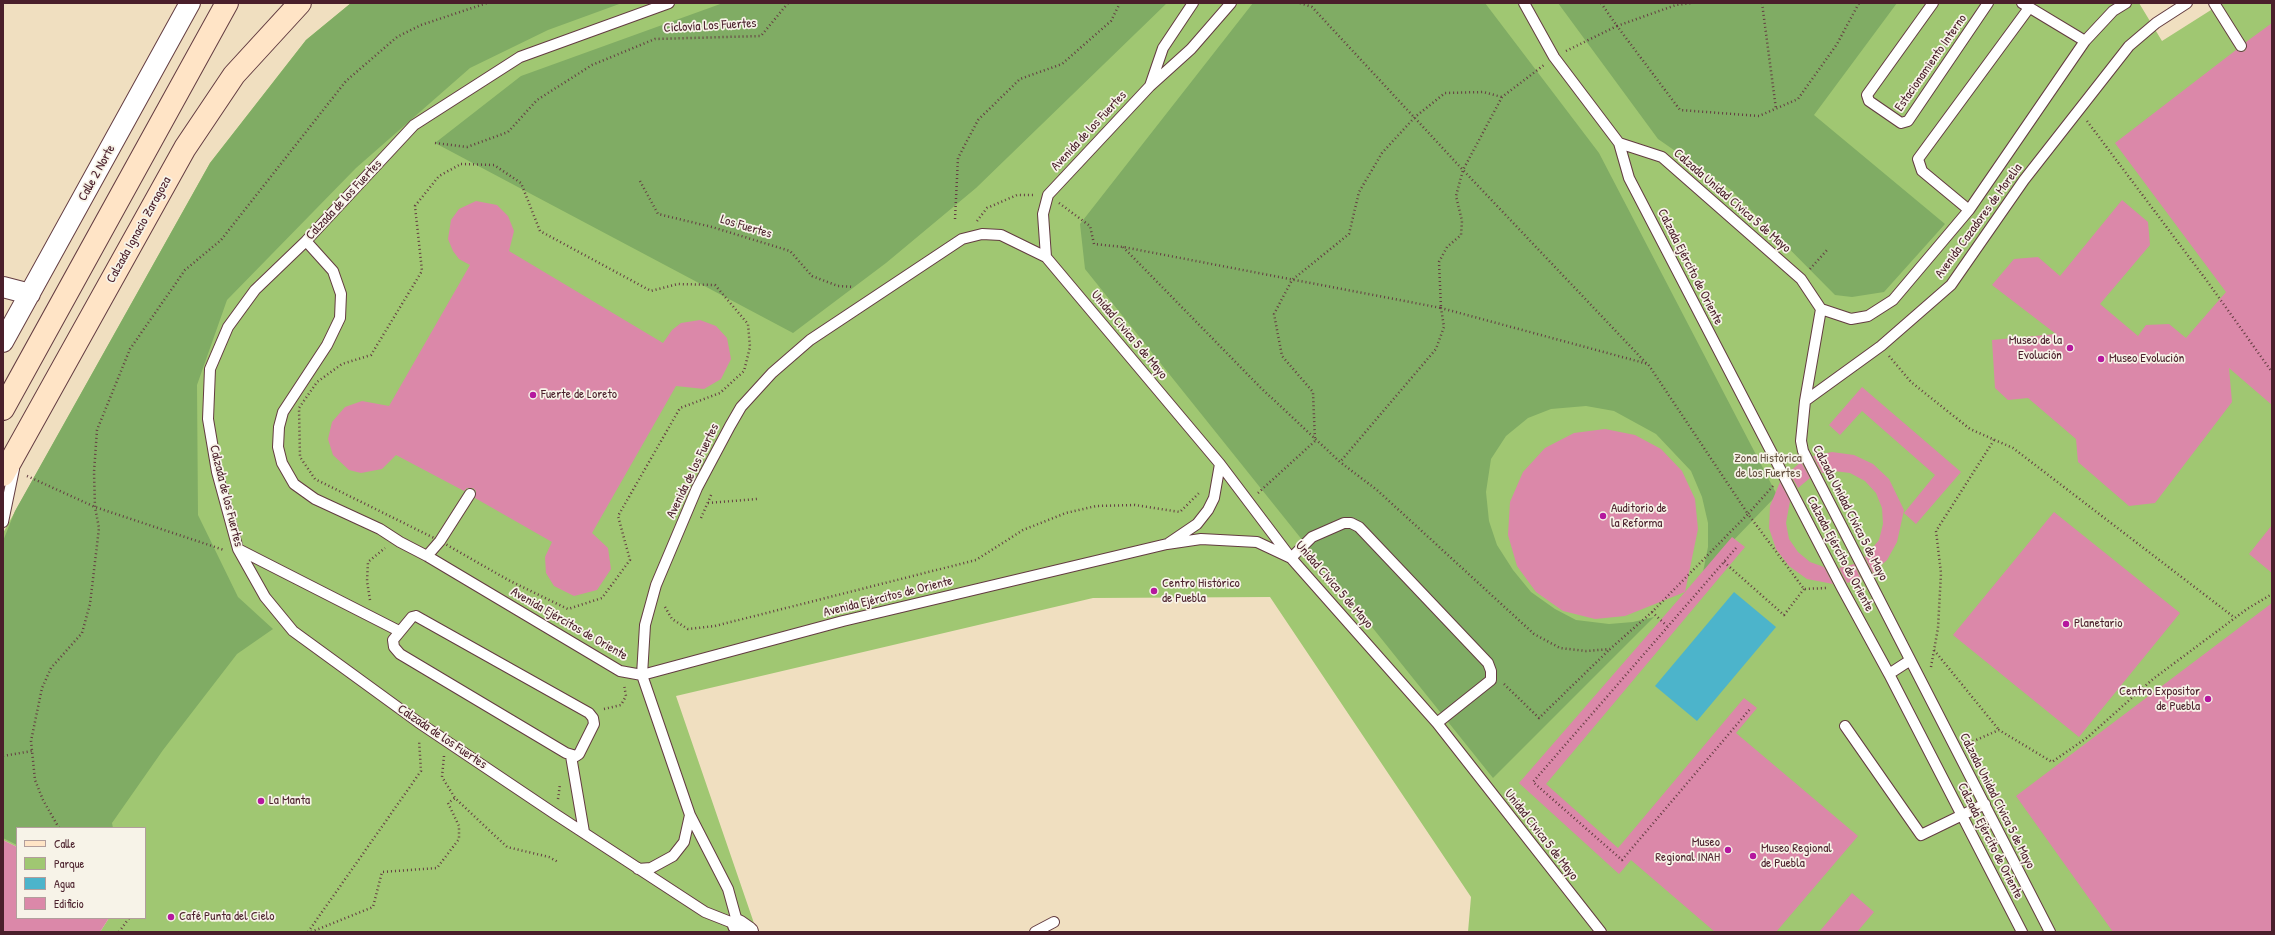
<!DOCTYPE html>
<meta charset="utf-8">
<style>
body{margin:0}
#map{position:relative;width:2275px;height:935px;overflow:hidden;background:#f0dfc0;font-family:"Patrick Hand",sans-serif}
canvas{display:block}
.frame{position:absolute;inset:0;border:4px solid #4a1f2b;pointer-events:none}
.legend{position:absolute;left:16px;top:827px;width:130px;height:92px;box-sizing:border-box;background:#f7f3e8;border:1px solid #b29e9c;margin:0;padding:5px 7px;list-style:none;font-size:12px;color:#4a1f2b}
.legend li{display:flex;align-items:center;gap:8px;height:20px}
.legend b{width:20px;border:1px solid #b29e9c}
</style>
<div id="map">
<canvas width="2275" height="935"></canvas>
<div class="frame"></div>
<ul class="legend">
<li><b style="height:5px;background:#ffe4c6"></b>Calle</li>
<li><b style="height:11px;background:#a0c772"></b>Parque</li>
<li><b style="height:11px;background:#4cb4cb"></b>Agua</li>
<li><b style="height:11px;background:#db88a9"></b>Edificio</li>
</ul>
</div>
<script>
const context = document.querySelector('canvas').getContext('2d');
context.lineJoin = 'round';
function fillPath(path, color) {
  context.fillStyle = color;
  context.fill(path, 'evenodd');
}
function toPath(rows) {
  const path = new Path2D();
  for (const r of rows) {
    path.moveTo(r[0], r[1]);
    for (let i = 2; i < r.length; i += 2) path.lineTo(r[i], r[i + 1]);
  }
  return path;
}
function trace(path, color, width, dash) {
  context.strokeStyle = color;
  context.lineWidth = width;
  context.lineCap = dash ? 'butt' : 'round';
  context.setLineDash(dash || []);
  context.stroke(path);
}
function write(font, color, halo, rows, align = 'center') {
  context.font = font + ' "Patrick Hand",sans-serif';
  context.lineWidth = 3.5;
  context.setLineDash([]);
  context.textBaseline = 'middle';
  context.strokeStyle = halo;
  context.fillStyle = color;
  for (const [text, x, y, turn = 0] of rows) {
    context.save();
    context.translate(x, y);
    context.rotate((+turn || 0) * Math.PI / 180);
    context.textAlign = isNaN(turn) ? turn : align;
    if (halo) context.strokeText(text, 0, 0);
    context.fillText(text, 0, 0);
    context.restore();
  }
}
fillPath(toPath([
 [351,3,2139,3,2162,41,2222,3,2272,3,2272,932,1468,932,1471,897,1270,597,1093,598,676,696,757,932,100,932,109,918,145,918,145,828,17,828,17,847,3,840,3,533,210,163,306,40]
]), '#a0c772');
fillPath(toPath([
 [351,3,622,3,548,30,470,68,356,168,227,300,197,385,198,515,238,597,273,629,237,654,163,750,112,823,113,828,17,828,17,845,3,838,3,541,15,511,210,163,306,40],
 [723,3,1167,3,976,188,886,263,793,333,435,143,521,76],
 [1253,3,1485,3,1599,153,1777,495,1703,572,1708,547,1708,523,1702,497,1691,471,1656,434,1614,411,1586,406,1551,409,1528,418,1506,436,1491,459,1486,492,1489,521,1497,545,1513,570,1531,592,1555,609,1576,620,1609,624,1633,622,1654,617,1493,778,1085,269,1080,224],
 [1558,3,1897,3,1814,115,1945,224,1884,292,1852,297,1835,295,1730,189,1658,139]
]), '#80ac64');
fillPath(toPath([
 [1734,592,1776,627,1697,721,1655,686]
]), '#4cb4cb');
fillPath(toPath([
 [2272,23,2272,405,2229,368,2232,402,2155,503,2129,506,2078,462,2076,439,2028,398,2008,400,1995,388,1992,340,2056,334,1992,285,2014,259,2038,257,2060,276,2122,200,2148,222,2150,245,2100,304,2138,336,2146,325,2169,324,2186,338,2226,292,2115,143,2236,50,2241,52,2245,51,2247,46,2246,42],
 [476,201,497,205,508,216,514,231,509,251,663,343,672,330,681,323,700,320,716,326,727,338,731,359,721,379,704,389,676,386,592,533,608,548,611,569,597,590,574,596,554,586,546,573,545,557,552,542,475,498,476,491,473,488,467,488,464,491,396,455,382,469,361,473,349,470,333,455,328,439,332,422,345,407,362,401,389,406,470,265,459,259,453,251,448,239,451,220,459,209],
 [1862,387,1961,472,1916,524,1904,513,1935,475,1862,411,1840,435,1829,425],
 [1605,429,1635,435,1661,449,1682,471,1695,499,1698,529,1685,592,1732,537,1745,547,1546,784,1618,848,1744,698,1757,708,1736,733,1858,836,1776,932,1715,932,1631,860,1619,874,1519,783,1685,592,1625,616,1595,619,1563,611,1536,592,1517,566,1508,535,1510,502,1523,472,1545,448,1574,433],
 [1832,452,1854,455,1873,464,1889,479,1904,510,1897,542,1887,560,1873,573,1865,557,1879,540,1883,524,1882,508,1876,493,1865,481,1850,473,1834,471,1822,473,1813,456],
 [1801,462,1810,478,1798,488,1789,472],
 [1780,482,1790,501,1786,523,1789,539,1798,552,1810,562,1824,567,1833,584,1807,579,1789,566,1776,549,1769,528,1770,506],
 [2054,512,2180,613,2079,737,1953,635],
 [2272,525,2272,573,2249,554],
 [1854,564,1861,579,1847,583,1839,568],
 [2272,603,2272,932,2113,932,2016,796],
 [3,840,17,847,17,918,109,918,100,932,3,932],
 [1852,893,1874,912,1857,932,1819,932]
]), '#db88a9');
const lane = toPath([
 [669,3,520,57,414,125,306,241,255,290,228,327,210,369,208,419,217,472,238,549,265,597,293,631,418,722,555,814,705,912,738,925],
 [1524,3,1554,57,1619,143,1662,157,1801,279,1821,309,1805,401,1801,441,1803,451,2050,932],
 [1933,3,1867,95,1869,101,1901,123,1908,121,1988,3],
 [2022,3,2085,41],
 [2214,3,2241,46],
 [1150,86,1191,49,1231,3],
 [1619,143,1629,178,1842,588,1889,674,2022,932],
 [1969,210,1922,171,1918,159,2029,8],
 [306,241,333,271,341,294,340,318,327,345,283,412,279,427,278,447,282,463,294,484,315,499,380,529,400,542,427,556,620,671,642,675,843,621,1167,544,1201,539,1257,542,1291,558,1312,537,1344,523,1351,523,1359,527,1488,663,1491,671,1491,680,1437,723],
 [1046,257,1043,214,1048,195,1150,86,1163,48,1193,3],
 [1821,309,1851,319,1868,316,1893,300,1969,210,2085,41,2113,11,2126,3],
 [1805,401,1881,346,1951,285,2024,180,2129,46,2156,23,2187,3],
 [3,522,14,469],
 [1169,543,1197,524,1208,510,1214,498,1220,464],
 [238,549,399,631],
 [427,556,440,541,470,494],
 [416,616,589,713,593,718,594,724,579,754,576,756,566,753,400,654,394,647,393,640,412,617,416,616],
 [1889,674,1909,661],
 [1845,726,1921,835,1985,804],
 [571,756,584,832],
 [638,869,651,868,673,856,684,842,690,815],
 [738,925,728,889,690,815,642,675,645,625,656,585,697,488,730,426,741,407,772,373,810,340,962,239,982,234,1001,235,1046,257,1220,464,1291,558,1437,723,1601,932],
 [1035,932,1054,922]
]);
const street = toPath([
 [3,287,30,294],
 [3,342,190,3],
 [738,925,748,932]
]);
const secondary = toPath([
 [3,409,227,3],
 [3,475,185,148,234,75,300,3]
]);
trace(lane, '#633c41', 12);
trace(street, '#633c41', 22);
trace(secondary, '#633c41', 24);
trace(toPath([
 [1300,3,1312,7,1463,170,1647,364],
 [1601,3,1617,26,1676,5,1692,3],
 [1762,3,1776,109],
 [1566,51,1617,26,1680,110,1759,116,1798,99,1837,44,1859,3],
 [2087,121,2207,281,2272,372],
 [435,143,467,147,508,132,537,100,592,65,655,39,761,36,788,3],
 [461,164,494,165,521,183,540,231,651,291,678,284,715,285,748,324,750,347,744,371,720,393,680,408,618,516,630,560,602,598,568,609,510,581,440,541,315,479,300,457,299,408,317,382,342,364,371,355,422,271,415,206,439,176,461,164],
 [640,181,658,214,712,227,790,251,812,276,838,286,854,287],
 [1059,203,1090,226,1094,244,1123,247,1441,308,1439,262,1447,247,1461,235,1462,221,1456,196,1463,170,1502,97,1544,65],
 [955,219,958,158,978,120,1020,79,1062,64,1111,21,1120,3],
 [977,221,987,208,1017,195,1035,195],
 [1123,247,1260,387,1340,462,1436,349,1444,327,1441,308,1648,364,1748,514,1652,612,1610,649,1586,651,1560,648,1534,634,1377,490,1340,462],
 [1810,269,1827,250],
 [1889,356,1911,382,1970,429,2013,448,2235,618],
 [27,476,95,507,224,550],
 [1773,486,1748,514,1804,589,1827,588],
 [1258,493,1315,441,1313,392,1282,356,1274,314,1292,280,1349,234,1359,192,1382,153,1415,117,1445,93,1483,92,1502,97],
 [708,503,757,499],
 [701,518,712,493],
 [1736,548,1533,782,1622,860,1750,709],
 [1724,562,1784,615,1804,589],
 [370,600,367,581,368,562,385,548],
 [665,607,672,619,688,629,715,626,976,560,1023,530,1066,513,1096,506,1135,505,1180,512,1199,493],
 [1652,612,1667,626],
 [1934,650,1999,730],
 [1931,667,1938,628,1941,573,1936,531,1994,440],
 [1504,684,1539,718,1610,649],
 [604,709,621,705,626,696,624,685],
 [1969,743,1999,730,2052,762,2088,737,2153,679,2247,609,2272,594],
 [3,756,32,751],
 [444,756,442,777,455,798],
 [558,799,560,784],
 [59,828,43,800,35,780,31,741,42,688,51,668,82,633,90,604,99,528,95,507,94,472,97,430,130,349,185,270,221,240,346,81,397,37,421,25,487,3],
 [119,932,129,918],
 [308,932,421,771,419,740],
 [311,932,373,907,382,872,437,868,459,839,459,826,448,803,455,798,507,847,549,857,558,862]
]), '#633c41', 2.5, [1, 3]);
trace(lane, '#fff', 10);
trace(street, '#fff', 20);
trace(secondary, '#ffe4c6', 22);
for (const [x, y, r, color] of [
 [2070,348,4,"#b5179e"],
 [2101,359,4,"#b5179e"],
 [533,395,4,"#b5179e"],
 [1603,516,4,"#b5179e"],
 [1154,591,4,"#b5179e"],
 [2066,624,4,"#b5179e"],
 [2208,699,4,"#b5179e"],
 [261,801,4,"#b5179e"],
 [1728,850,4,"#b5179e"],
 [1753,856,4,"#b5179e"],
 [171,917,4,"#b5179e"]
]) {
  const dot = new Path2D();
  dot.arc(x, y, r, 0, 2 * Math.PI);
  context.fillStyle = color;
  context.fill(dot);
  trace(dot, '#f7f3e8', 1.5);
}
write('13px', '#4a1f2b', '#f7f3e8', [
 ["Ciclovía Los Fuertes",710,26,-3],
 ["Estacionamiento Interno",1931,63,-55],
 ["Avenida de los Fuertes",1089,131,-47],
 ["Calle 2 Norte",97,173,-61],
 ["Calzada de los Fuertes",344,200,-47],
 ["Calzada Unidad Cívica 5 de Mayo",1732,201,41],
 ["Avenida Cazadores de Morelia",1979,221,-54],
 ["Los Fuertes",746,227,17],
 ["Calzada Ignacio Zaragoza",139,230,-61],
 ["Calzada Ejército de Oriente",1690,267,63],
 ["Unidad Civica 5 de Mayo",1129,335,50],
 ["Avenida de los Fuertes",693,471,-64],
 ["Calzada de los Fuertes",226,496,76],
 ["Calzada Unidad Cívica 5 de Mayo",1850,513,63],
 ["Calzada Ejército de Oriente",1840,554,62],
 ["Unidad Civica 5 de Mayo",1334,585,49],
 ["Avenida Ejércitos de Oriente",888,597,-14],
 ["Avenida Ejércitos de Oriente",569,624,30],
 ["Calzada de los Fuertes",442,737,34],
 ["Calzada Unidad Cívica 5 de Mayo",1997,801,63],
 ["Unidad Civica 5 de Mayo",1541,835,52],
 ["Calzada Ejército de Oriente",1990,841,63]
]);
write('13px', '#4a1f2b', '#f7f3e8', [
 ["Museo de la",2062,341,"right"],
 ["Evolución",2062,356,"right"],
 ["Museo Evolución",2109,359],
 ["Fuerte de Loreto",541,395],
 ["Auditorio de",1611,509],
 ["la Reforma",1611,524],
 ["Centro Histórico",1162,584],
 ["de Puebla",1162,599],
 ["Planetario",2074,624],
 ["Centro Expositor",2200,692,"right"],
 ["de Puebla",2200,707,"right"],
 ["La Manta",269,801],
 ["Museo",1720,843,"right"],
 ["Regional INAH",1720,858,"right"],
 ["Museo Regional",1761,849],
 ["de Puebla",1761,864],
 ["Café Punta del Cielo",179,917]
], 'left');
write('13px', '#645140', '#f7f3e8', [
 ["Zona Histórica",1768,459],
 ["de los Fuertes",1768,474]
]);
</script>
